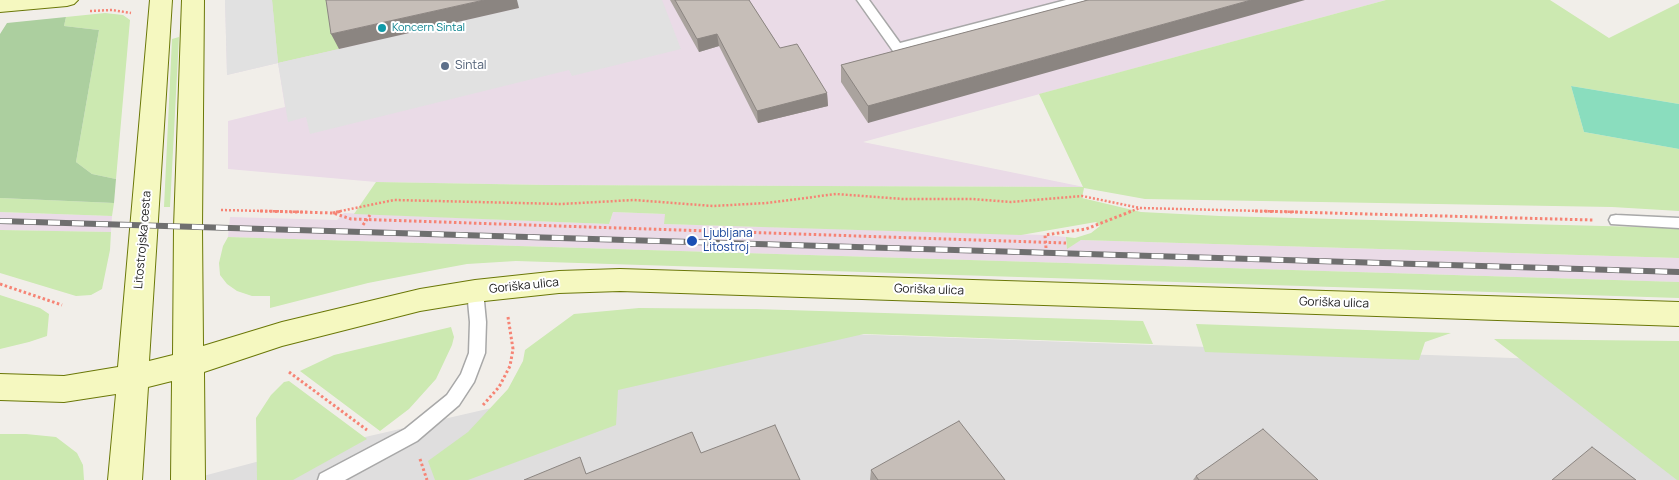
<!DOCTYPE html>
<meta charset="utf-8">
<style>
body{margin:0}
canvas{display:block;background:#f1eee9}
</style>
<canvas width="1679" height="480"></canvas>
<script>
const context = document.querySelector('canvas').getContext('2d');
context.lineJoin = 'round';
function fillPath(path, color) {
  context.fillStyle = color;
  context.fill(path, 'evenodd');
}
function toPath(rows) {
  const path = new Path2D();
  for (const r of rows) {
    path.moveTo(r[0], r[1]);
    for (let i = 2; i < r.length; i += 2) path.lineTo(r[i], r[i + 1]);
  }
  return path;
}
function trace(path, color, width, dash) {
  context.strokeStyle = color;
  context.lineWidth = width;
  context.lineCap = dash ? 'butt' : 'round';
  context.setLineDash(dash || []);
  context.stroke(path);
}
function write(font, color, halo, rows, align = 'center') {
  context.font = font + ' Manrope,sans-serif';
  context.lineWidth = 4;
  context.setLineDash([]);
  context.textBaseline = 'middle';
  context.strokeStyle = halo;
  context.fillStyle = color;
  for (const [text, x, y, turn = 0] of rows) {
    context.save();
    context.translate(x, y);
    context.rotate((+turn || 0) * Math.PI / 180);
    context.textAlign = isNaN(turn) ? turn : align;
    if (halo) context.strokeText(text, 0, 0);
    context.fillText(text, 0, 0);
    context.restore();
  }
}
fillPath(toPath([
 [819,333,1679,364,1679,480,188,480,256,462]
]), '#dfdede');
fillPath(toPath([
 [225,0,1386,0,863,142,1084,187,546,185,376,182,228,169,228,121,285,107,278,63,227,75],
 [0,212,112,216,111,232,0,230],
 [613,212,666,214,664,224,1045,235,1066,237,1067,248,1081,240,1679,258,1679,282,228,237,230,217,337,220,344,213,609,224]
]), '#eadbe7');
fillPath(toPath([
 [272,0,331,0,339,49,278,63],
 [1386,0,1550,0,1609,38,1679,3,1679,104,1571,86,1584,132,1679,149,1679,211,1612,207,1145,199,1084,188,1082,198,1141,212,1220,216,1679,228,1679,258,1081,240,1067,249,1066,237,1075,238,1091,233,1100,226,1096,222,1021,235,664,224,665,214,613,212,609,224,354,214,376,182,546,185,1083,187,1039,94],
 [105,13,123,15,130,20,116,179,92,174,76,162,99,30,64,26,66,17],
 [179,37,170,207,164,207,172,39],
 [0,198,114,203,112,216,0,212],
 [0,230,111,232,110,250,102,289,91,295,76,296,0,273],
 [228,237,1679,282,1679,298,516,261,467,264,440,269,368,283,270,308,270,296,252,296,237,291,227,284,220,275,219,263,223,246],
 [0,295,40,308,49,314,47,336,29,342,0,349],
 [639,308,755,309,1143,321,1153,344,864,334,618,390,616,425,468,480,435,480,428,461,468,432,508,389,523,361,525,350,574,314],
 [1196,324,1451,333,1425,342,1419,360,1205,352],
 [451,327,454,337,452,345,436,379,409,409,380,431,300,371,334,355],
 [1494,339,1679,341,1679,480,1677,480],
 [289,381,367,439,293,480,257,480,256,418,271,395,284,382],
 [0,434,26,434,56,437,77,453,83,465,84,480,0,480]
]), '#cce9b1');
fillPath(toPath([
 [66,17,64,26,99,30,76,162,92,174,116,179,114,203,0,198,0,34,7,23]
]), '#accf9f');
fillPath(toPath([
 [1571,86,1679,104,1679,149,1584,132]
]), '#8addbe');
fillPath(toPath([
 [225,0,272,0,278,63,519,8,516,0,662,0,681,49,572,76,569,70,310,134,306,117,288,122,278,63,227,75]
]), '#e1e1e1');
const lane = toPath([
 [857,0,869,0,900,43,1066,0,1085,0,1083,2,897,52,893,51,857,0],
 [1616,215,1679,218,1679,228,1611,224,1609,220,1611,216,1616,215],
 [475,285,481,287,483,291,486,322,485,353,474,382,459,405,417,441,345,480,318,480,320,474,405,429,447,395,461,374,469,353,470,322,467,291,469,287,475,285]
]);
const secondary = toPath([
 [0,0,78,0,74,4,67,6,0,12,0,0],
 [150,0,172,0,149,361,173,355,174,227,182,0,204,0,202,227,203,346,282,322,420,289,475,280,559,271,620,269,1679,302,1679,326,620,291,559,293,475,302,420,311,282,346,204,372,205,480,171,480,172,381,148,387,142,480,108,480,116,394,64,402,0,400,0,374,64,376,118,367,150,0]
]);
trace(lane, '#a8a8a8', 3);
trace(secondary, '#6b7808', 2);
trace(toPath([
 [90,11,112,10,131,13],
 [221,210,307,212],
 [336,212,394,200,561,204,634,200,713,206,767,203,836,194,903,199,972,199,1011,202,1082,196,1140,208,1302,212],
 [1129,212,1140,208]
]), '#f68475', 2.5, [2, 2]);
trace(toPath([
 [260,211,333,213,351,219,1066,243],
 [1255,211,1593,220],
 [333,213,342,211],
 [363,225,370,215],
 [1046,248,1045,235,1086,229,1132,211],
 [0,284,62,305],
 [289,372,367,430],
 [483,405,499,387,510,366,513,349,508,317],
 [420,459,427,480]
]), '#f68475', 3, [2.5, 2.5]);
fillPath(lane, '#fff');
fillPath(secondary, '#f5f8c0');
const rail = toPath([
 [0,221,1679,272]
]);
trace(rail, '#6f6f6f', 6);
trace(rail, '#fff', 4.5, [12]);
fillPath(toPath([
 [670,0,749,0,780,48,827,93,828,106,758,123,719,46,699,52],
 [1088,0,868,123,841,82,841,65],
 [871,470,1005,480,870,480],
 [1196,476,1318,480,1193,480]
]), '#aaa39e');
fillPath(toPath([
 [484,0,517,0,519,8,339,49,331,34],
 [1251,0,1305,0,868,123,868,106],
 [717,34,719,46,699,52,697,39],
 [827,93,828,106,758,123,757,111]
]), '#8b8581');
const building = toPath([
 [326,0,484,0,331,34,326,0],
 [675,0,749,0,780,48,797,44,827,93,757,111,717,34,697,39,675,0],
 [1088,0,1251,0,868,106,841,65,1088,0],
 [959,421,1005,480,878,480,871,470,959,421],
 [775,425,800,480,524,480,580,457,586,474,692,432,701,453,775,425],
 [1263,429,1318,480,1199,480,1196,476,1263,429],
 [1592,447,1636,480,1552,480,1592,447]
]);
fillPath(building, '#c6beb8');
trace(building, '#8b8581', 1);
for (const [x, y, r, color] of [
 [382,28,5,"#0f9aa8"],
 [445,66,5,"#5c6f8a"],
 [692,241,6,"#1a4fb4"]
]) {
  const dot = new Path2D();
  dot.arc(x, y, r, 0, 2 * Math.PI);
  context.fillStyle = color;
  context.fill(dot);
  trace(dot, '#fff', 2);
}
write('11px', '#0d838f', '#fff', [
 ["Koncern Sintal",392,28]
], 'left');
write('12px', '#4e5e75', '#fff', [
 ["Sintal",455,66]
], 'left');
write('12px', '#164399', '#fff', [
 ["Ljubljana",703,234],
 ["Litostroj",703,248]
], 'left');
write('12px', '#212121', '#fff', [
 ["Litostrojska cesta",143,240,-85],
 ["Goriška ulica",524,286,-6],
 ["Goriška ulica",929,290,2],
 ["Goriška ulica",1334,303,2]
]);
</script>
